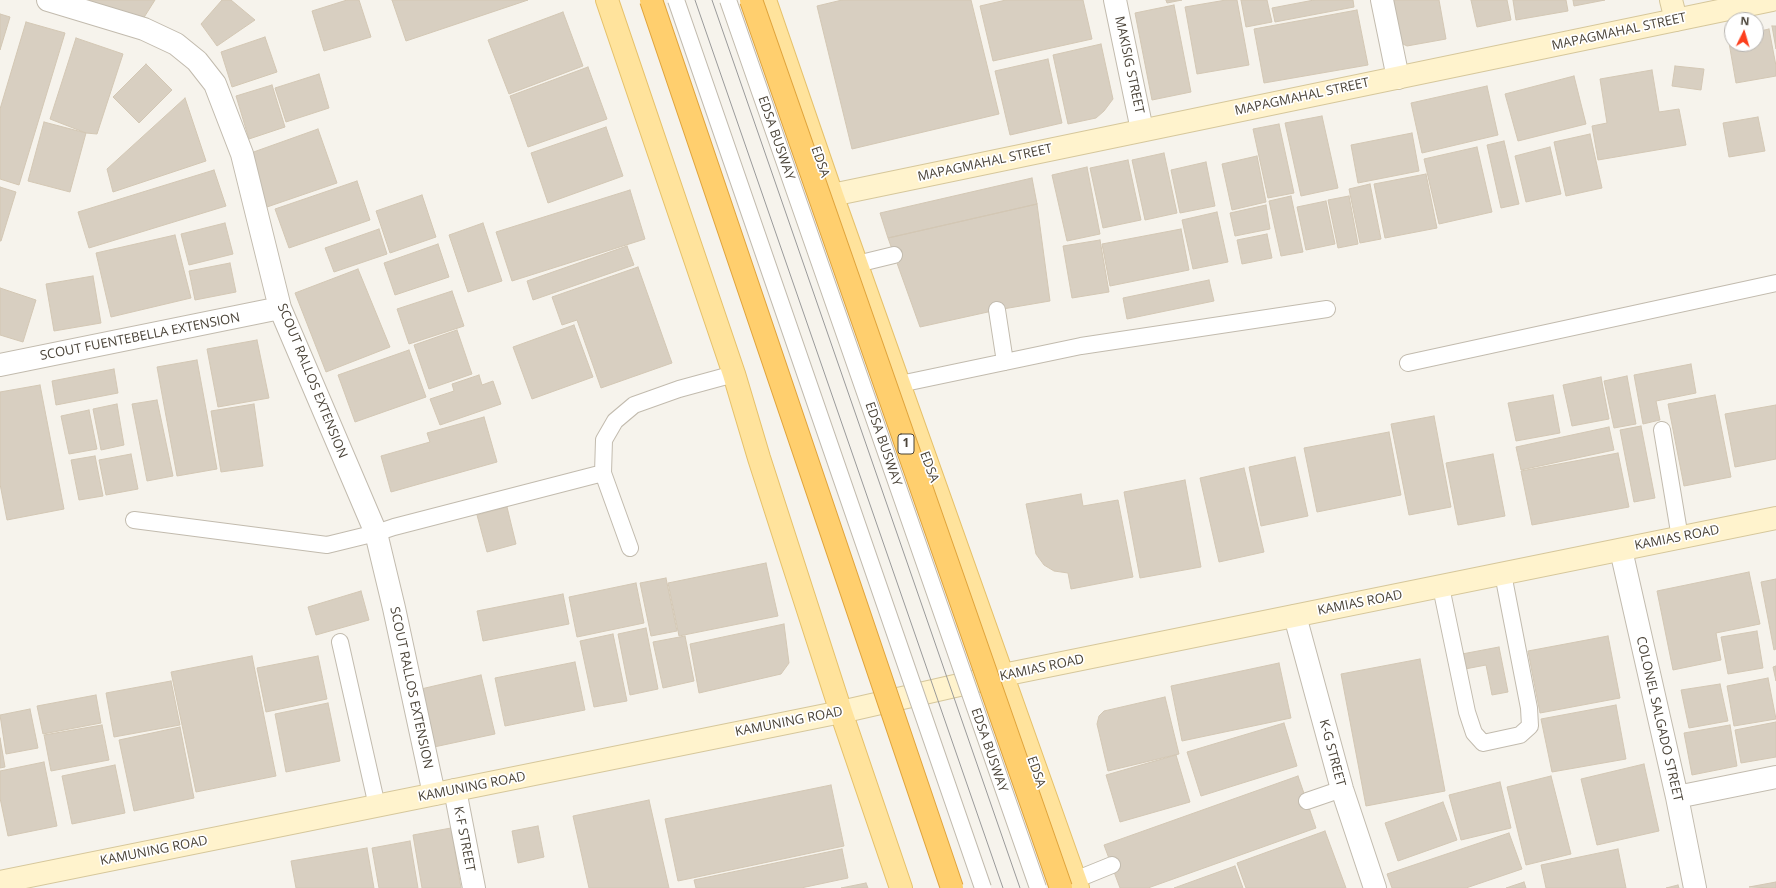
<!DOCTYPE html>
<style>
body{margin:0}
#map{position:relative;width:1776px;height:888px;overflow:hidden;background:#f6f3ec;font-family:"Open Sans",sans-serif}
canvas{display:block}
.north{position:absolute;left:1724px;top:12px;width:40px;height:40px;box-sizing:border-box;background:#fff;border:1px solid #b7b4b0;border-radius:50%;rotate:5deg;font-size:11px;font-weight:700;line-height:16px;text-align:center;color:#4b4439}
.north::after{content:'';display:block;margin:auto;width:14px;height:18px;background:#fc3f1d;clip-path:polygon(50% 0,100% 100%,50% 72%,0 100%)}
</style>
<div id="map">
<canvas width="1776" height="888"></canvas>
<div class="north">N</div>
</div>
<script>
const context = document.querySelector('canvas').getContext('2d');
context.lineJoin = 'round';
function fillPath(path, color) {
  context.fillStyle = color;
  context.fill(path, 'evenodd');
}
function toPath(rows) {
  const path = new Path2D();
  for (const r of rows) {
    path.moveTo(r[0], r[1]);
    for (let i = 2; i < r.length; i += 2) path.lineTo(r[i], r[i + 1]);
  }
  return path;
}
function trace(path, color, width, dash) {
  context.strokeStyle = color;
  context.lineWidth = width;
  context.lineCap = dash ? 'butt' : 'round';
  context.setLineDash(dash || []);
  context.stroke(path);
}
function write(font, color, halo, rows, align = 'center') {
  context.font = font + ' "Open Sans",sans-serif';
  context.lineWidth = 3.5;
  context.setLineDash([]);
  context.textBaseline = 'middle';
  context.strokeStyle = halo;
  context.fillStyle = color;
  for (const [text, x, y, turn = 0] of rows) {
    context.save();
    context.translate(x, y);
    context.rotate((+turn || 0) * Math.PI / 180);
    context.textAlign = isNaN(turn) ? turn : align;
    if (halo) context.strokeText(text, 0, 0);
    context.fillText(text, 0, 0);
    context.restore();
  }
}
const building = toPath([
 [85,0,155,0,143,19,85,0],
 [222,0,231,0,255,20,217,46,201,24,222,0],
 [347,0,359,0,371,37,324,51,312,11,347,0],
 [392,0,528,0,406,41,392,0],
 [842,0,971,0,999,114,852,149,817,6,842,0],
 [1006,0,1083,0,1092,39,993,61,980,6,1006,0],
 [1166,0,1182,0,1167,3,1166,0],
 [1226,0,1237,0,1249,65,1197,74,1185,7,1226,0],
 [1241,0,1267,0,1272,22,1246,27,1241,0],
 [1314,0,1353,0,1354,7,1275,22,1272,8,1314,0],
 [1391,0,1439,0,1446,39,1407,46,1401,43,1391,0],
 [1471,0,1507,0,1511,20,1477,27,1471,0],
 [1513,0,1566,0,1568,11,1516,20,1513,0],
 [1573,0,1605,0,1574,6,1573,0],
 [1174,5,1191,92,1152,100,1135,13,1174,5],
 [1357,10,1368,65,1264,83,1254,29,1357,10],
 [563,12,583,66,509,94,488,40,563,12],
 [0,14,10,17,0,50,0,14],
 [26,22,65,33,19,185,0,179,0,109,26,22],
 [1772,26,1776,26,1776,49,1772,26],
 [1769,29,1776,66,1776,76,1736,83,1728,37,1732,36,1732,44,1756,44,1756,32,1769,29],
 [265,37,277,72,232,87,221,52,265,37],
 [76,38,123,54,97,134,86,133,50,119,76,38],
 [1101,44,1113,99,1104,111,1096,118,1068,124,1053,55,1101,44],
 [1048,59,1062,123,1010,135,995,71,1048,59],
 [146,64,172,90,139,123,113,97,146,64],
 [1675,66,1704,69,1701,90,1672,86,1675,66],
 [588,67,607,119,528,147,510,96,588,67],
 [1652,70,1659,112,1679,109,1686,145,1598,160,1592,126,1607,123,1600,79,1652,70],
 [319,74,329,108,286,122,275,88,319,74],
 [1574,76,1586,124,1518,141,1505,94,1574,76],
 [272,85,285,127,249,139,236,96,272,85],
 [1487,86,1498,135,1422,153,1411,103,1487,86],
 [185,98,206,161,113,192,107,169,185,98],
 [1322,116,1338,188,1301,196,1285,123,1322,116],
 [1758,117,1765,151,1729,157,1723,123,1758,117],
 [44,122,86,133,70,192,28,181,44,122],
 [1279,124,1294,193,1268,198,1253,129,1279,124],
 [606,127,623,176,548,203,531,153,606,127],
 [318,129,337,183,267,207,248,154,318,129],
 [1412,133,1419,171,1358,183,1351,145,1412,133],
 [1590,134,1602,188,1566,196,1554,142,1590,134],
 [1504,141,1519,204,1501,208,1487,145,1504,141],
 [1477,147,1492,212,1439,224,1424,159,1477,147],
 [1550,147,1561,194,1526,202,1515,156,1550,147],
 [1164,153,1177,213,1145,220,1132,160,1164,153],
 [1257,156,1266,202,1232,210,1222,164,1257,156],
 [1128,160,1141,220,1103,228,1090,168,1128,160],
 [1206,162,1215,206,1180,213,1171,170,1206,162],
 [1087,167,1100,234,1067,241,1052,175,1087,167],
 [214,170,226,206,89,248,78,212,214,170],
 [1426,174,1437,228,1385,238,1374,184,1426,174],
 [1032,178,1037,204,888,238,880,213,1032,178],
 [357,181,370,220,289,248,275,209,357,181],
 [1370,184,1381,239,1360,243,1349,189,1370,184],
 [0,187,16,192,1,241,0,241,0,187],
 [630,190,645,239,512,281,496,232,630,190],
 [422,195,436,237,390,253,376,211,422,195],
 [1291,196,1303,252,1281,256,1269,201,1291,196],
 [1349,196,1358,244,1338,248,1328,200,1349,196],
 [1326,201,1335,244,1306,250,1297,207,1326,201],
 [1037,204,1050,301,997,310,920,327,888,238,1037,204],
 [1266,205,1270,229,1235,236,1230,213,1266,205],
 [1217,212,1228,262,1193,269,1182,220,1217,212],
 [225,223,233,254,189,265,181,234,225,223],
 [483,223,502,281,468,292,449,235,483,223],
 [379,229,387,254,334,272,325,248,379,229],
 [1181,229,1189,270,1110,286,1102,244,1181,229],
 [1267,234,1272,258,1242,264,1237,240,1267,234],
 [175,235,191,298,111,317,96,253,175,235],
 [1100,240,1109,292,1072,298,1063,246,1100,240],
 [438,244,449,277,395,295,384,263,438,244],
 [627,246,634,265,533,300,527,281,627,246],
 [230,263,236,292,195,300,189,271,230,263],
 [638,267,672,363,601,388,577,320,562,325,552,297,638,267],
 [358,269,390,347,326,372,295,293,358,269],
 [93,276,101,323,54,331,46,284,93,276],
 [1209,280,1214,301,1127,319,1123,298,1209,280],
 [0,288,36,300,23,342,0,335,0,288],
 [452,291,464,326,409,344,397,309,452,291],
 [574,325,593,377,532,399,513,347,574,325],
 [457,330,472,374,429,389,414,345,457,330],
 [257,340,269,398,218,407,207,349,257,340],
 [409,350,426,397,355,422,338,375,409,350],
 [197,360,217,469,177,476,157,367,197,360],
 [1691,364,1696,393,1656,401,1660,420,1643,424,1634,375,1691,364],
 [114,369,118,393,56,405,52,381,114,369],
 [479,375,482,385,493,381,501,404,440,425,430,399,454,391,452,384,479,375],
 [1627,376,1636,424,1614,428,1604,381,1627,376],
 [1601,377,1609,419,1572,426,1563,385,1601,377],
 [40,385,64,509,7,520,0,484,0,392,40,385],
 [1553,395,1560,433,1516,441,1508,403,1553,395],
 [1715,395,1731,477,1684,486,1668,404,1715,395],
 [157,400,173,476,147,481,132,404,157,400],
 [117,404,124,445,101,450,93,409,117,404],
 [254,404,263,466,221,472,211,411,254,404],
 [1776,405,1776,459,1735,467,1725,414,1776,405],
 [89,410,97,449,69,454,61,416,89,410],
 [1434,416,1451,507,1409,515,1391,424,1434,416],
 [484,417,497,462,391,492,381,456,430,442,427,433,484,417],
 [1641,426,1655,498,1634,502,1620,430,1641,426],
 [1609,427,1614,450,1521,470,1516,447,1609,427],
 [1389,432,1401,495,1317,512,1304,448,1389,432],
 [1618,453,1629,507,1532,525,1521,471,1618,453],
 [131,454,138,489,106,495,99,460,131,454],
 [1493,454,1505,516,1458,525,1446,463,1493,454],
 [95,456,103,496,79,500,71,460,95,456],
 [1295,457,1308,516,1261,526,1249,467,1295,457],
 [1244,468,1264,552,1219,562,1200,478,1244,468],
 [1185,480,1201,567,1140,578,1124,492,1185,480],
 [1081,494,1083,506,1118,500,1133,577,1071,589,1068,573,1054,571,1044,565,1036,554,1026,504,1081,494],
 [507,507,516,544,487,552,477,515,507,507],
 [766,563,778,616,679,636,668,583,766,563],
 [1749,572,1760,624,1716,633,1721,660,1673,670,1657,591,1749,572],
 [666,578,677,631,651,636,640,583,666,578],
 [1776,579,1776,649,1774,650,1761,582,1776,579],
 [636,583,644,623,577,637,569,597,636,583],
 [361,591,369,620,316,635,308,607,361,591],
 [563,594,569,624,483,641,477,611,563,594],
 [784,624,789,663,781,674,699,693,690,644,784,624],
 [646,628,658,689,630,695,618,634,646,628],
 [1757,631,1763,668,1728,674,1721,637,1757,631],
 [613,634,627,701,594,707,580,641,613,634],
 [685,636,694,681,663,688,653,642,685,636],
 [1608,636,1620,698,1540,713,1528,651,1608,636],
 [1499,647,1508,692,1492,695,1486,665,1465,669,1462,654,1499,647],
 [252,656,276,776,196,792,171,672,252,656],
 [318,656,327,699,266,712,257,668,318,656],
 [1420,659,1445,791,1366,806,1341,674,1420,659],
 [575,662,585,710,505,726,495,678,575,662],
 [1279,663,1291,718,1182,741,1171,686,1279,663],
 [1776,666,1776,681,1773,667,1776,666],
 [481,675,495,734,434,747,421,689,481,675],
 [1768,678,1776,719,1734,726,1727,686,1768,678],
 [171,681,180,725,114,737,106,693,171,681],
 [1720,684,1728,721,1689,728,1681,690,1720,684],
 [96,695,101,723,43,734,37,706,96,695],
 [1165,697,1179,754,1108,771,1097,724,1099,716,1104,711,1165,697],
 [328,703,340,761,286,772,275,714,328,703],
 [1616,705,1626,759,1552,772,1541,719,1616,705],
 [30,709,38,748,6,754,0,715,30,709],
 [1776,722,1776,757,1741,763,1735,730,1776,722],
 [1284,723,1297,766,1201,796,1187,752,1284,723],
 [102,725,109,760,51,771,44,735,102,725],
 [1730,725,1737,766,1692,775,1684,733,1730,725],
 [180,727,194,798,134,811,119,740,180,727],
 [0,738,5,767,0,768,0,738],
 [1176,755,1190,802,1120,822,1106,775,1176,755],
 [44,762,57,826,8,836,0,798,0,771,44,762],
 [1644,764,1659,831,1597,845,1581,779,1644,764],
 [115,765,125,813,72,824,62,776,115,765],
 [1298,776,1316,828,1148,888,1120,888,1104,845,1298,776],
 [1551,776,1571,854,1526,865,1507,787,1551,776],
 [1500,782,1511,828,1461,840,1449,795,1500,782],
 [831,785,844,846,678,881,665,819,831,785],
 [649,800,669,888,589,888,573,816,649,800],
 [1443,802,1457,840,1398,861,1385,823,1443,802],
 [538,826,544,857,518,863,512,831,538,826],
 [451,828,461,888,422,888,413,835,451,828],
 [1325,831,1346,888,1246,888,1237,863,1325,831],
 [1509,833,1522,869,1466,888,1392,888,1387,874,1509,833],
 [410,841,418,888,379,888,372,848,410,841],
 [367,848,374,888,296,888,291,861,367,848],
 [842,849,848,878,801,888,696,888,694,880,842,849],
 [1618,849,1626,888,1546,888,1541,865,1618,849],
 [1235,866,1243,888,1174,888,1235,866],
 [1524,882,1526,888,1506,888,1524,882],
 [1776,882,1776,888,1749,887,1776,882],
 [866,883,868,888,841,888,866,883],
 [1678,885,1679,888,1666,888,1678,885]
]);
fillPath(building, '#d8cfc1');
trace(building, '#d3c7b4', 1);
const lane = toPath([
 [857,264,894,255],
 [997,310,1005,362],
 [1408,363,1776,283],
 [900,384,1081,346,1327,309],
 [1662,430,1680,538],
 [603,473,630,548],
 [134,520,327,545,376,533,394,527,603,473,604,440,615,421,634,405,679,389,734,374],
 [1441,587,1467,712,1474,733,1483,743,1520,735,1530,726,1529,708,1503,574],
 [340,642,377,806],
 [1307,801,1342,789],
 [1075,880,1112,865]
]);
const street = toPath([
 [48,0,144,29,176,44,197,61,215,84,242,154,280,308,376,533,394,608,434,794],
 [1115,0,1142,130],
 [1382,0,1398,78],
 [0,365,280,308],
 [1621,550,1677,797,1695,888],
 [1295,616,1342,789,1375,888],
 [455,790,474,888],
 [1677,797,1776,777]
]);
const secondary = toPath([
 [1671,0,1676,20],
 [832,195,1772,0],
 [0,882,841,712,1003,675,1776,518]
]);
const primary = toPath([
 [607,0,734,374,759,458,841,712,901,888],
 [765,0,832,195,1078,888]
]);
trace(lane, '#c2bbae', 18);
trace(street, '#c2bbae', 24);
trace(secondary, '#d6c79b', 24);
trace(primary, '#e6c16a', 24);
trace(lane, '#fff', 16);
trace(street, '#fff', 22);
trace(secondary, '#fff3cd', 22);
trace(primary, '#ffe39c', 22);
trace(toPath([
 [695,0,1003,888],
 [712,0,1020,888]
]), '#9a9a9a', 1);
const laneBridge = toPath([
 [676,0,983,888],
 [728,0,1038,888]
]);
const highwayBridge = toPath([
 [651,0,952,888],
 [751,0,1061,888]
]);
trace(laneBridge, '#c2bbae', 18, []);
trace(highwayBridge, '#e0a43c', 24, []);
trace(laneBridge, '#fff', 16);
trace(highwayBridge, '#ffcf6e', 22);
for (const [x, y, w] of [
 [906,444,16]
]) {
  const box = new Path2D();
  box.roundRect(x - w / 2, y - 10, w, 20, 3);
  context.fillStyle = '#fff';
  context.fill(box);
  trace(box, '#4b4439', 1);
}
write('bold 12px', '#4b4439', null, [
 ["1",906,444]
]);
write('13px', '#4b4439', '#fff', [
 ["MAPAGMAHAL STREET",1619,32,-12],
 ["MAKISIG STREET",1129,65,78],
 ["MAPAGMAHAL STREET",1302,97,-12],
 ["EDSA BUSWAY",776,138,71],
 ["EDSA",820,162,71],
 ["MAPAGMAHAL STREET",985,163,-12],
 ["SCOUT FUENTEBELLA EXTENSION",140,337,-11],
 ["SCOUT RALLOS EXTENSION",312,381,68],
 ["EDSA BUSWAY",883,444,71],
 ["EDSA",929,467,70],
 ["KAMIAS ROAD",1677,538,-11],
 ["KAMIAS ROAD",1360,603,-11],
 ["KAMIAS ROAD",1042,668,-12],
 ["SCOUT RALLOS EXTENSION",411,688,78],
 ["COLONEL SALGADO STREET",1659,719,77],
 ["KAMUNING ROAD",789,722,-11],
 ["EDSA BUSWAY",989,750,71],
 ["K-G STREET",1332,753,75],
 ["EDSA",1036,772,71],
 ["KAMUNING ROAD",472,787,-11],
 ["K-F STREET",464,839,79],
 ["KAMUNING ROAD",154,851,-11]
]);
</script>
